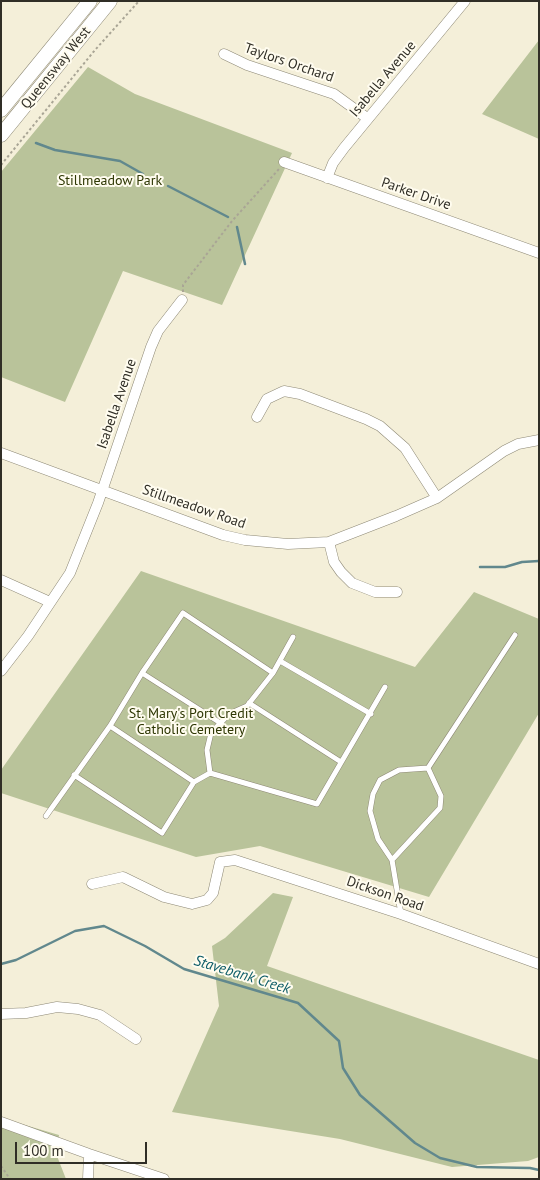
<!DOCTYPE html>
<style>
body{margin:0}
#map{position:relative;width:540px;height:1180px;overflow:hidden;background:#f4efd9;font-family:"PT Sans",sans-serif}
canvas{display:block}
.frame{position:absolute;inset:0;border:2px solid #302e26;pointer-events:none}
.scale{position:absolute;left:15px;top:1142px;width:132px;height:22px;box-sizing:border-box;border:2px solid #302e26;border-top:0;padding-left:6px;font-size:15px;line-height:18px;white-space:nowrap;color:#302e26;-webkit-text-stroke:4px #fffcef;paint-order:stroke}
</style>
<div id="map">
<canvas width="540" height="1180"></canvas>
<div class="frame"></div>
<div class="scale">100 m</div>
</div>
<script>
const context = document.querySelector('canvas').getContext('2d');
context.lineJoin = 'round';
function fillPath(path, color) {
  context.fillStyle = color;
  context.fill(path, 'evenodd');
}
function toPath(rows) {
  const path = new Path2D();
  for (const r of rows) {
    path.moveTo(r[0], r[1]);
    for (let i = 2; i < r.length; i += 2) path.lineTo(r[i], r[i + 1]);
  }
  return path;
}
function trace(path, color, width, dash) {
  context.strokeStyle = color;
  context.lineWidth = width;
  context.lineCap = dash ? 'butt' : 'round';
  context.setLineDash(dash || []);
  context.stroke(path);
}
function write(font, color, halo, rows, align = 'center') {
  context.font = font + ' "PT Sans",sans-serif';
  context.lineWidth = 4;
  context.setLineDash([]);
  context.textBaseline = 'middle';
  context.strokeStyle = halo;
  context.fillStyle = color;
  for (const [text, x, y, turn = 0] of rows) {
    context.save();
    context.translate(x, y);
    context.rotate((+turn || 0) * Math.PI / 180);
    context.textAlign = isNaN(turn) ? turn : align;
    if (halo) context.strokeText(text, 0, 0);
    context.fillText(text, 0, 0);
    context.restore();
  }
}
fillPath(toPath([
 [539,40,539,139,482,114],
 [88,67,135,94,292,153,222,305,123,271,65,402,1,377,1,172],
 [141,571,415,667,474,592,539,619,539,713,429,897,260,846,196,857,1,793,1,770],
 [273,893,293,897,267,966,539,1060,539,1157,528,1161,452,1167,340,1139,172,1112,219,1006,212,946,225,938],
 [1,1118,59,1135,57,1156,66,1179,1,1179]
]), '#b9c39a');
trace(toPath([
 [36,143,55,150,120,161,143,174],
 [168,186,228,217],
 [237,227,245,264],
 [480,567,505,567,522,562,539,561],
 [1,964,16,960,75,931,104,926,145,946,184,969,298,1003,339,1041,343,1068,360,1095,415,1143,440,1158,477,1167,530,1168,539,1170]
]), '#61888d', 2.5);
const service = toPath([
 [293,637,273,673,247,706,229,714,211,733,207,750,210,773,317,804,385,687],
 [280,661,371,714],
 [142,673,222,724],
 [249,703,341,762],
 [110,726,194,782],
 [74,775,162,833,194,782,210,773],
 [46,816,110,726,142,673,183,613,273,673],
 [392,860,440,808,441,796,428,768],
 [401,914,392,860,378,839,370,811,373,794,380,780,399,770,428,768,515,635]
]);
const minor = toPath([
 [224,54,247,65,334,94,367,118],
 [284,162,539,253],
 [327,178,333,163,344,148,465,1],
 [257,417,267,399,284,391,300,394,366,419,380,426,405,448,437,498],
 [1,453,223,535,245,540,288,544,329,542,396,516,437,498,504,451,518,444,539,440],
 [329,542,334,562,341,572,352,583,375,592,397,592],
 [1,580,50,602],
 [1,671,28,636,70,573,98,503,151,347,158,331,182,300],
 [92,884,123,877,164,897,192,904,207,900,213,893,220,862,235,860,401,914,539,964],
 [1,1014,26,1013,57,1007,78,1009,100,1015,136,1039],
 [1,1122,89,1154,164,1179],
 [88,1179,89,1154]
]);
const secondary = toPath([
 [1,110,90,1],
 [1,135,110,1]
]);
trace(service, '#8d8875', 6);
trace(minor, '#8d8875', 11);
trace(secondary, '#8d8875', 15);
trace(toPath([
 [1,165,95,50,139,1],
 [183,292,183,285,232,221,279,169],
 [1,1166,10,1179]
]), '#a9a595', 2, [2.5, 2.5]);
trace(service, '#fff', 5);
trace(minor, '#fff', 10);
trace(secondary, '#fff', 14);
write('14px', '#302e26', '#fffcef', [
 ["Taylors Orchard",289,63,19],
 ["Queensway West",56,68,-51],
 ["Isabella Avenue",383,79,-50],
 ["Parker Drive",416,194,19],
 ["Isabella Avenue",117,404,-71],
 ["Stillmeadow Road",194,507,19],
 ["Dickson Road",385,894,19]
]);
write('14px', '#2e3703', '#fffcef', [
 ["Stillmeadow Park",110,181],
 ["St. Mary's Port Credit",191,714],
 ["Catholic Cemetery",191,730]
]);
write('italic 15px', '#0d5c68', '#fffcef', [
 ["Stavebank Creek",242,975,17]
]);
</script>
